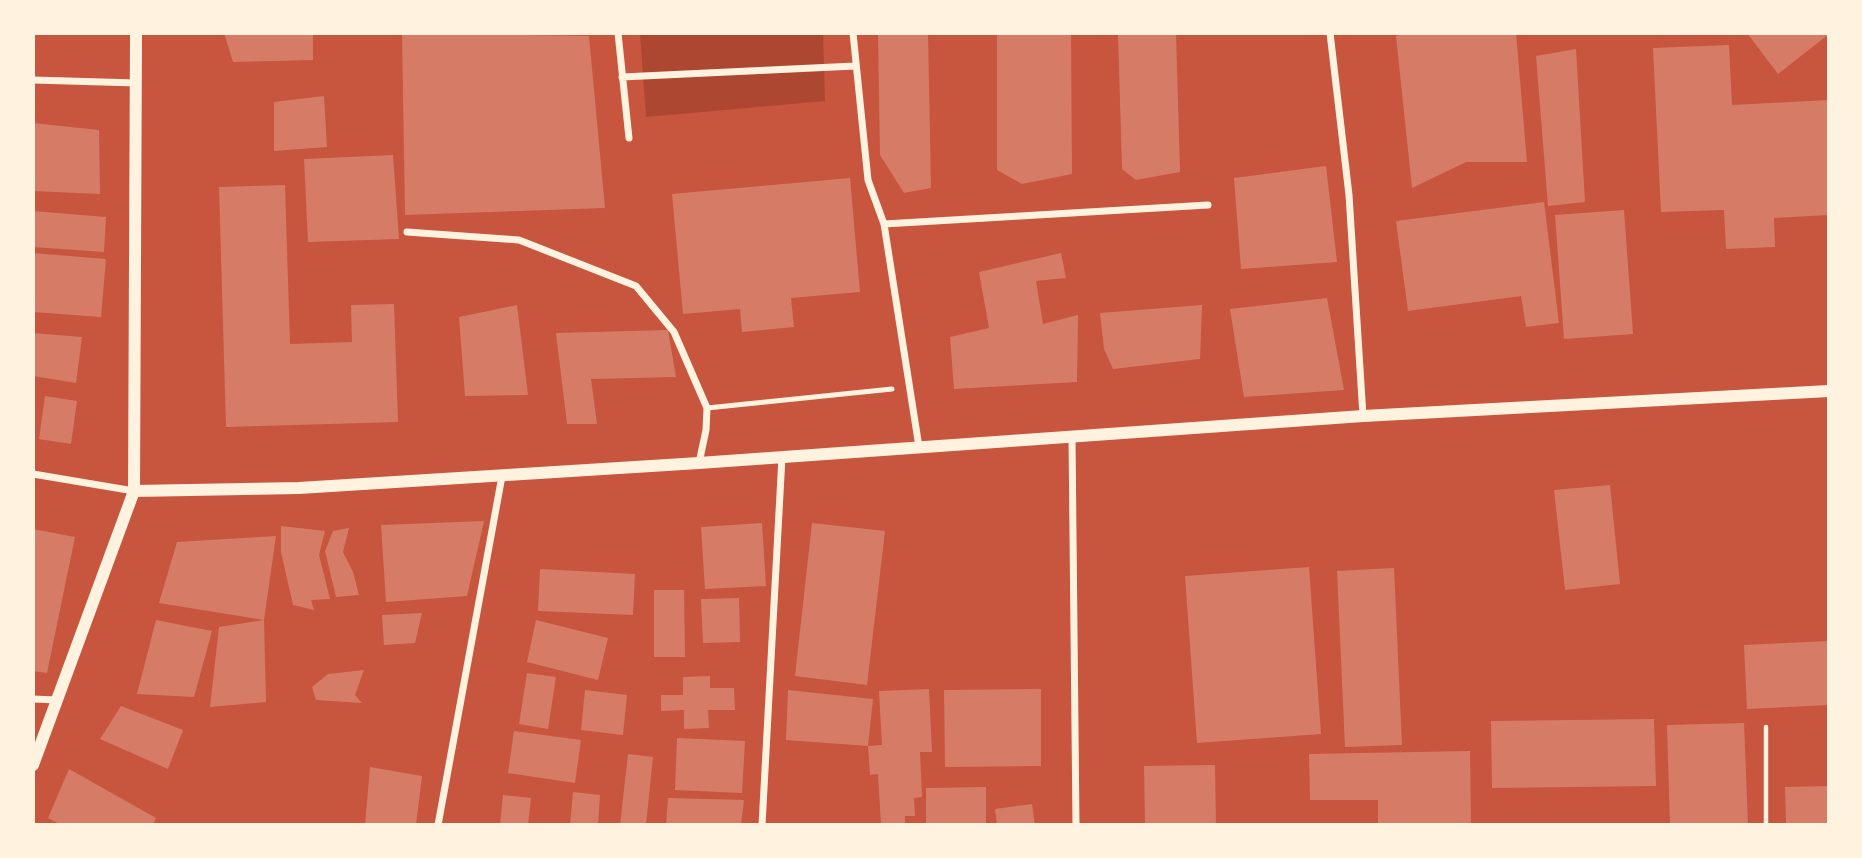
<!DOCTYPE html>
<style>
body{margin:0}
#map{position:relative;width:1862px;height:858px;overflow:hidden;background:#c8553d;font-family:"Sofia Sans Condensed",sans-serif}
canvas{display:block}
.frame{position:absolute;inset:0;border:35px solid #fff3e0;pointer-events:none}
</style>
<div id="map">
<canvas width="1862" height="858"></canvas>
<div class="frame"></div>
</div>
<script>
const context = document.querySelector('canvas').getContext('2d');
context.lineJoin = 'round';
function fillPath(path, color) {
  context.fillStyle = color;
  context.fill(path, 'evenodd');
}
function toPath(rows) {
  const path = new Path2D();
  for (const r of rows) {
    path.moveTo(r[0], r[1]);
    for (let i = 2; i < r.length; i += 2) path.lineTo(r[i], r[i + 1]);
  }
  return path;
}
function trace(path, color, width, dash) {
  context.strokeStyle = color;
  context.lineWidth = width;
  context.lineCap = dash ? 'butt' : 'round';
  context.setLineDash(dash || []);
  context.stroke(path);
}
fillPath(toPath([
 [640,33,823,33,825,101,646,117]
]), '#ae4732');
fillPath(toPath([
 [224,33,313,33,313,60,233,62],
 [402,33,589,36,605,208,405,215],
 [878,33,928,33,931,188,904,193,880,155],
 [997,33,1071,33,1072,174,1022,184,997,170],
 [1118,33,1176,33,1180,172,1136,180,1122,169],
 [1405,33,1516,33,1527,162,1466,162,1412,188,1396,36],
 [1747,33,1829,33,1829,34,1778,74],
 [1729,45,1732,105,1829,100,1829,215,1774,218,1775,247,1726,249,1724,210,1661,212,1653,48],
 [1576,49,1585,202,1548,206,1536,56],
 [324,96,327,147,274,151,274,102],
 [33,123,99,130,100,194,33,191],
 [393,155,399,239,308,242,304,159],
 [1326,166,1337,262,1241,269,1234,178],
 [850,178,860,292,791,298,794,327,742,332,740,309,683,314,672,194],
 [285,185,290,344,352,342,351,305,394,304,398,422,226,427,219,187],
 [1544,202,1559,323,1526,327,1521,296,1408,311,1396,221],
 [1624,210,1633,334,1564,339,1555,215],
 [33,211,106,217,104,252,33,247],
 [33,253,106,259,101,317,33,312],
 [1061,253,1066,278,1036,281,1043,324,1078,315,1077,382,954,389,950,337,989,328,979,272],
 [1327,298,1344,390,1244,397,1230,309],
 [517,305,528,395,465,396,459,317],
 [1202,305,1200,359,1113,369,1104,349,1100,313],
 [668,330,676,377,591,379,597,424,567,424,556,333],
 [33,333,82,337,76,383,33,376],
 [45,396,77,401,71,444,39,439],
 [1610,485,1620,584,1565,590,1554,490],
 [484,521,467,596,386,602,381,525],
 [762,523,766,586,705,589,701,527],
 [812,523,885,531,867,685,795,676],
 [281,526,325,531,319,555,330,599,311,600,314,610,293,605,281,552],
 [349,528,343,552,353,572,359,595,336,597,325,551,333,531],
 [33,529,75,537,47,673,33,671],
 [276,536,264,620,159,603,177,542],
 [1309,567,1321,734,1197,743,1185,576],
 [1394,568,1402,745,1345,747,1337,571],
 [540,569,635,574,633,615,538,611],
 [654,590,684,590,685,657,654,657],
 [739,598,740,642,703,643,701,599],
 [422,613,415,643,384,645,382,615],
 [156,620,212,631,194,697,137,694],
 [264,620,266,702,210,707,219,627],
 [536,620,608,638,598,680,527,662],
 [1829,641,1829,705,1747,709,1744,645],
 [364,670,355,695,362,703,316,700,312,687,328,674],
 [527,673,556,677,548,729,519,724],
 [710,676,710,688,734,688,735,710,708,710,709,728,684,729,684,710,661,711,661,695,683,695,683,677],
 [929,689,932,752,920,752,922,797,914,798,915,816,905,816,905,825,881,825,878,774,870,775,868,746,786,740,788,690,873,699,868,746,882,745,879,691],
 [1041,689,1041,766,945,767,944,690],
 [585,690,627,695,623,735,581,730],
 [121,706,183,730,168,769,100,739],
 [1654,719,1656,786,1492,788,1491,721],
 [1744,723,1748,825,1670,825,1667,725],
 [514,731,581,740,575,783,508,773],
 [677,738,745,741,742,793,675,790],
 [1470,751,1471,825,1378,825,1378,800,1310,800,1309,754],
 [628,754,653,757,646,825,620,825],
 [1215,765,1216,825,1145,825,1144,766],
 [370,767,422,776,416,825,365,825],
 [69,769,156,818,153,825,61,825,48,818],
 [1829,786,1829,825,1786,825,1785,787],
 [986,787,986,825,926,825,926,788],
 [573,792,600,795,598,825,570,825],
 [503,795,531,798,528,825,500,825],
 [668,798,744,800,741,825,666,825],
 [1032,804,1035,825,997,825,995,809]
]), '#d67c66');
trace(toPath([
 [1766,825,1766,727]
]), '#fff3e0', 4.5);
trace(toPath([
 [707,408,892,389]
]), '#fff3e0', 5);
trace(toPath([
 [618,33,629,138],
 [853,33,868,180,884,224,919,447],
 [1330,33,1349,195,1363,416],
 [622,77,855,66],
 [33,80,137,83],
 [884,224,1208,205],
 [407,232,519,240,636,286,674,332,707,408,706,430,699,463],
 [1072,437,1076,825],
 [33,474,134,491],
 [33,699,57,700],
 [438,825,502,476],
 [762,825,782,457]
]), '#fff3e0', 7);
trace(toPath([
 [134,491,299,488,699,463,1363,416,1829,391],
 [33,765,134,491,136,33]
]), '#fff3e0', 12);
</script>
